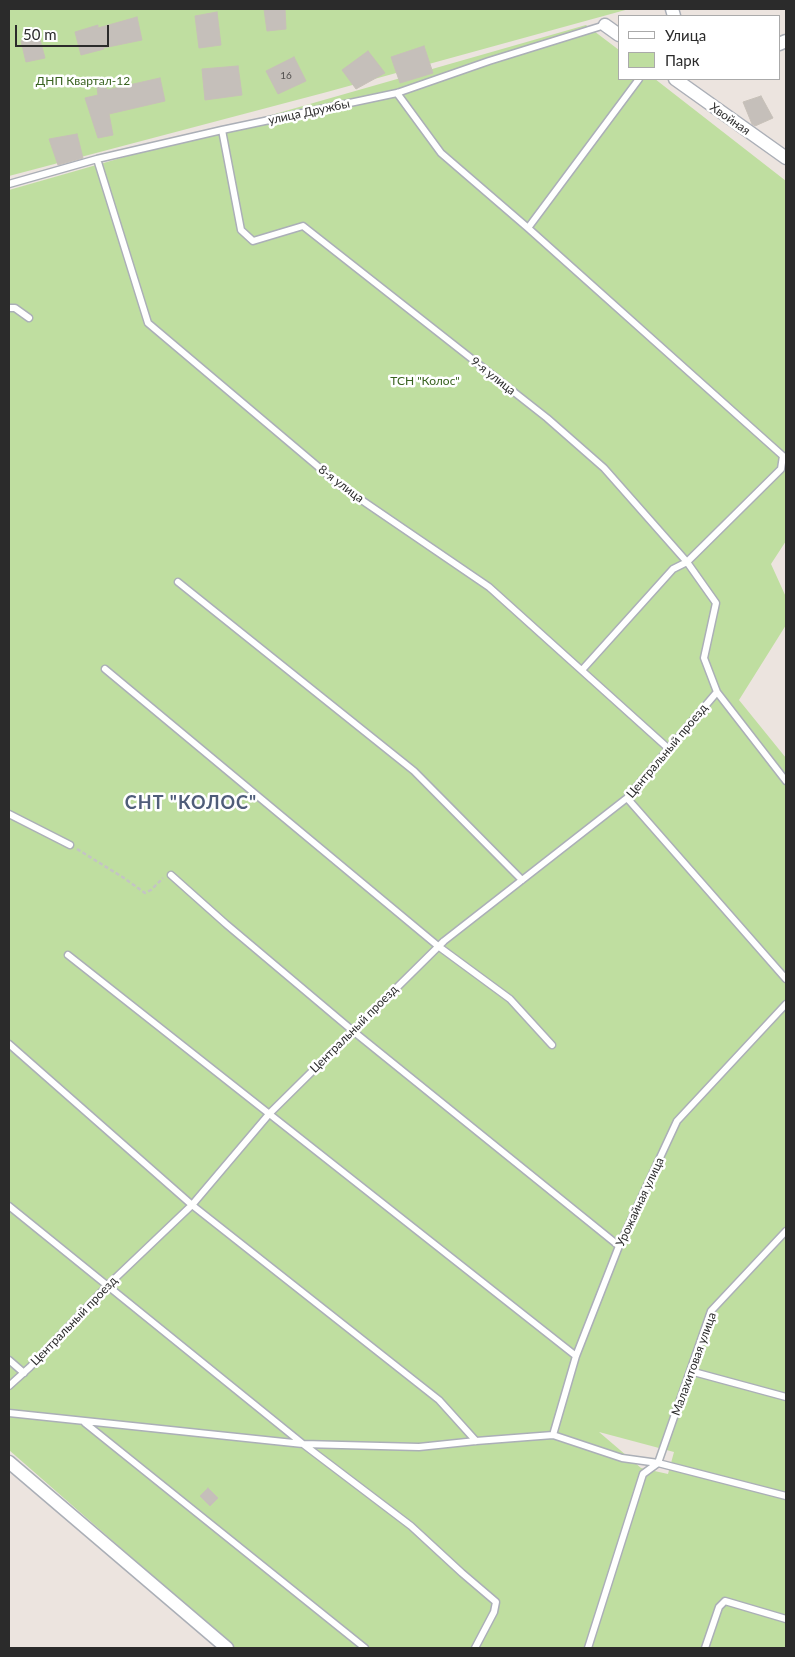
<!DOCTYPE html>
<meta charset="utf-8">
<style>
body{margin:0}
#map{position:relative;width:795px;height:1657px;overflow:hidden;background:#ece4df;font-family:Lato,sans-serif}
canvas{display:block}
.frame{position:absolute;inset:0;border:10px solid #2b2b2b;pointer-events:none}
.legend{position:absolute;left:618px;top:15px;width:162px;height:65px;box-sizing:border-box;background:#fff;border:1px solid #aaa;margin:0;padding:6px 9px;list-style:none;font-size:15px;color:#2b2b2b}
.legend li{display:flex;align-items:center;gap:10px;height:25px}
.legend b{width:25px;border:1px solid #aaa}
.scale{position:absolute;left:15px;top:25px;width:94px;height:22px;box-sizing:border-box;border:2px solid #2b2b2b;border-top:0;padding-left:6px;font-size:15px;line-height:18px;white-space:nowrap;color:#2b2b2b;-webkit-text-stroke:4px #fff;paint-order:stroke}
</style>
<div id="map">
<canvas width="795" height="1657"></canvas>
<div class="frame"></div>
<ul class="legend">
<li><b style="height:6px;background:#fff"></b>Улица</li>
<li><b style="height:14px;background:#bfdea0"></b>Парк</li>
</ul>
<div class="scale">50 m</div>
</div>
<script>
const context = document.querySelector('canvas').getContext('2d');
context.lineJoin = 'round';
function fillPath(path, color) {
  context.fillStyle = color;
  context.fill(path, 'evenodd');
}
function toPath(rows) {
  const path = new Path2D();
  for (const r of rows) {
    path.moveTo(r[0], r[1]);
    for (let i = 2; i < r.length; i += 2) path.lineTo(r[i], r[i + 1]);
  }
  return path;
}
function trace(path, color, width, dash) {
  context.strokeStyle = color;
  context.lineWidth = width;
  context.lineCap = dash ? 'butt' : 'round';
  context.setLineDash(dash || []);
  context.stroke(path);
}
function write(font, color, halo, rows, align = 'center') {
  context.font = font + ' Lato,sans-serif';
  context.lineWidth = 5;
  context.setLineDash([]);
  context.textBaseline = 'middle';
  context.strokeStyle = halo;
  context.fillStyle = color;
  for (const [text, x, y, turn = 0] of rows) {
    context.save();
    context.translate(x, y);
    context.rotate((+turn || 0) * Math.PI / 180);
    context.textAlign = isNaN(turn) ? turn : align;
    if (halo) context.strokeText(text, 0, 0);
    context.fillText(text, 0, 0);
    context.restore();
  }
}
fillPath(toPath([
 [9,9,629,9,327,92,9,176],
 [586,25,619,50,619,79,655,79,786,181,786,541,771,564,786,597,786,625,739,700,786,758,786,1648,235,1648,9,1450,9,190],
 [599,1432,674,1452,668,1474,641,1468]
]), '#bfdea0');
const building = toPath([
 [264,9,285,9,286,29,267,31,264,9],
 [217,12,221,45,199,48,195,16,217,12],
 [137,17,142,40,103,48,104,49,81,55,75,32,98,25,98,28,137,17],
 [39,36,45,58,26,62,21,41,39,36],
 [424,46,433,73,400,83,391,57,424,46],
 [368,51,385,73,356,89,342,70,368,51],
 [294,57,306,81,278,94,266,71,294,57],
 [238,66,242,95,205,100,202,69,238,66],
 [160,78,165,101,109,114,113,135,98,138,85,98,98,95,97,87,105,85,107,90,160,78],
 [761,96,773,118,755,126,752,124,743,102,761,96],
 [77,134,83,158,58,165,49,139,77,134],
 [208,1488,218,1498,210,1506,200,1496,208,1488]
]);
fillPath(building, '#c5bfba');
trace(building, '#c7c0b8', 1);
const service = toPath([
 [397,93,441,153,528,228,783,456,781,469,687,562,673,569,582,670],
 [222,130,241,230,253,241,303,226,547,418,604,468,687,562,716,603,704,658,717,692,786,781],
 [97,159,148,323,341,486,489,587,669,749],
 [9,184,97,159,222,130,397,93,489,61,605,25],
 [528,228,639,79],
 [9,308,15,308,29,318],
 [178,582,414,771,522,880],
 [105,669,438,946,510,999,552,1045],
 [627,798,786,979],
 [9,814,70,845],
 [171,875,226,924,353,1031,619,1246],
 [68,955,576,1356],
 [9,1044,192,1205,439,1400,476,1441],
 [9,1206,303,1444,411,1526,462,1573,496,1602,494,1612,475,1648],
 [9,1360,24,1373],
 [690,1371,786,1397],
 [9,1386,30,1367,107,1286,192,1205,270,1113,444,941,627,798,717,692],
 [9,1413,303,1444,419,1447,476,1441,553,1435,622,1458,658,1463,786,1496],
 [85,1423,365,1648],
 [553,1435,576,1356,619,1246,677,1121,786,1004],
 [588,1648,643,1474,658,1463,711,1311,786,1231],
 [705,1648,719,1607,725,1601,786,1619]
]);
const minor = toPath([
 [672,9,674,16],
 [605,25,619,35],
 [779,44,786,41],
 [675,79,786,158],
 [9,1462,227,1648]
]);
trace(service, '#abafb7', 9);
trace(minor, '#abafb7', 15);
trace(toPath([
 [77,849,124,878,145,893,151,890,163,878]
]), '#c4c4c4', 2.5, [4, 2.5]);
trace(service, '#fff', 6);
trace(minor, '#fff', 12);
write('10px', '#52504f', null, [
 ["16",286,76]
]);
write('12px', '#396320', '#fff', [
 ["ДНП Квартал-12",83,81],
 ["ТСН \"Колос\"",425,381]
]);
write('12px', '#2b2b2b', '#fff', [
 ["улица Дружбы",309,112,-12],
 ["Хвойная",730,119,35],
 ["9-я улица",493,376,38],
 ["8-я улица",341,484,37],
 ["Центральный проезд",667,751,-50],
 ["Центральный проезд",354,1029,-45],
 ["Урожайная улица",640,1202,-65],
 ["Центральный проезд",74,1321,-46],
 ["Малахитовая улица",694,1364,-70]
]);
context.letterSpacing = '1px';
write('bold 18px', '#4f5d79', '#fff', [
 ["СНТ \"КОЛОС\"",191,803]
]);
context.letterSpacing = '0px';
</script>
